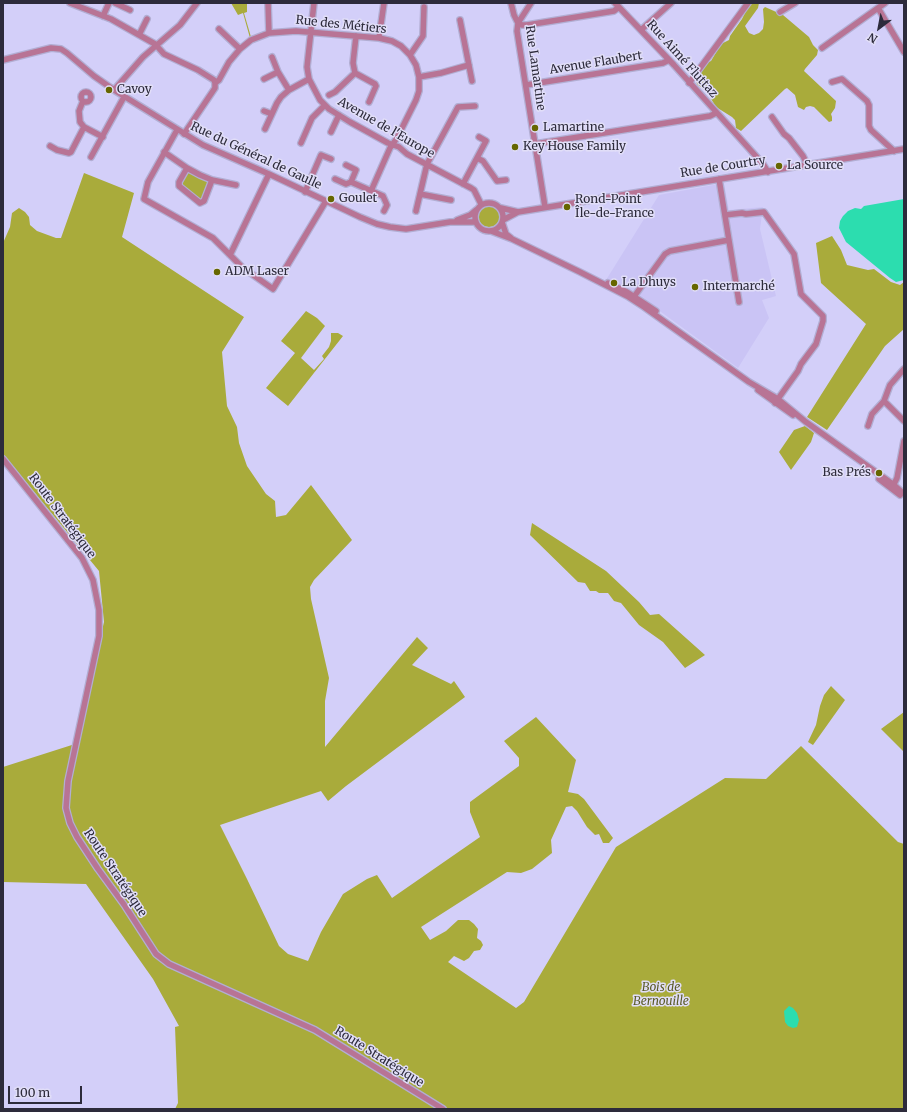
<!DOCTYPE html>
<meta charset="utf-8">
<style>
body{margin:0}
#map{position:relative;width:907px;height:1112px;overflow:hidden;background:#d3cff9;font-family:Merriweather,serif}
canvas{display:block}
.frame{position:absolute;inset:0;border:4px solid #2d2b3b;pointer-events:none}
.north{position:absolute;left:859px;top:8px;width:40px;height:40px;-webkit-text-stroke:3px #e1def8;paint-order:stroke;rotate:212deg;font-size:11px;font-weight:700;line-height:16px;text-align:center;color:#2d2b3b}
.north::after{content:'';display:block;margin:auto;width:14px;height:18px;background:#2d2b3b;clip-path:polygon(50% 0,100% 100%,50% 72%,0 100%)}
.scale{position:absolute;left:8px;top:1086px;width:74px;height:18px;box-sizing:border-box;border:2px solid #2d2b3b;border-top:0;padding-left:5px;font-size:12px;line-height:14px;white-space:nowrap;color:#2d2b3b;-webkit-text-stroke:3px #e1def8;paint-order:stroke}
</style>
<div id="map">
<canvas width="907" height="1112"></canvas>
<div class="frame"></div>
<div class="north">N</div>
<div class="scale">100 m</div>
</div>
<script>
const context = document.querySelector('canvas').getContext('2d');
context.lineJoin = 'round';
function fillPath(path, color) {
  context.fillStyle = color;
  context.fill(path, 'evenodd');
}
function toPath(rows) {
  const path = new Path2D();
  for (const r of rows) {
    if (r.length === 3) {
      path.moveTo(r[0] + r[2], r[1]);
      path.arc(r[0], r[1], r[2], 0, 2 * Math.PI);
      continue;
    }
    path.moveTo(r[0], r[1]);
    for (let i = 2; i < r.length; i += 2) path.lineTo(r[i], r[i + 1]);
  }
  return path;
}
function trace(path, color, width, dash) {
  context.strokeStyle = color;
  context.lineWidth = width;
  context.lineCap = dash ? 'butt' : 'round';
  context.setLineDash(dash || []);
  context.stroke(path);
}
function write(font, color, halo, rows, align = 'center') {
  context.font = font + ' Merriweather,serif';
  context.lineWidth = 3;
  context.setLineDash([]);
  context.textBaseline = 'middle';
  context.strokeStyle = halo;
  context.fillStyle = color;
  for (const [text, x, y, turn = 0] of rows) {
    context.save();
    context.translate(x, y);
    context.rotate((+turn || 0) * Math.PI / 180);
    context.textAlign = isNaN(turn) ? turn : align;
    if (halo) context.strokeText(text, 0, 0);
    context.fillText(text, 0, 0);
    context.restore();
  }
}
fillPath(toPath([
 [724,183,729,210,763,207,760,229,776,296,762,300,769,318,738,368,646,301,627,288,606,280,659,195]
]), '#cac4f5');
fillPath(toPath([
 [231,3,235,4,247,3,247,12,244,13,251,37,250,38,243,13,238,15],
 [750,3,759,3,758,8,745,26,749,33,754,35,759,33,763,29,764,22,763,9,765,7,783,15,809,37,813,45,818,50,817,55,805,69,804,71,836,101,835,108,831,114,832,117,832,121,829,122,814,107,810,106,806,107,804,110,798,107,795,95,787,88,785,89,741,131,736,128,735,120,732,117,716,107,707,92,697,84,696,80,697,76,701,73,706,63,711,61,721,44,729,40,730,36,742,19],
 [189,171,208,181,203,199,201,200,181,185,181,182,187,172],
 [84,173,134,193,122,237,244,317,222,352,227,406,237,427,239,443,247,466,266,494,275,501,276,517,286,515,311,485,352,540,314,580,310,587,311,599,329,678,325,701,325,747,417,637,428,648,412,665,451,684,454,681,465,697,346,786,328,801,321,791,220,825,247,879,279,946,288,954,308,961,321,932,343,894,367,879,377,875,392,898,480,837,470,812,470,802,519,766,519,758,504,741,536,717,576,760,568,792,578,794,584,799,613,838,609,843,603,843,599,834,595,835,587,827,577,811,572,806,566,807,551,840,552,853,532,869,521,873,507,872,421,927,430,940,446,931,458,920,469,920,474,924,478,929,477,938,481,941,483,945,480,950,474,951,469,958,464,961,454,956,448,962,516,1008,524,1002,616,847,725,778,766,779,801,746,898,842,904,844,904,1109,175,1109,178,1103,175,1027,179,1026,153,979,86,884,3,882,3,767,75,744,104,622,99,571,3,454,3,243,10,227,12,213,19,208,25,212,29,217,30,225,37,231,56,238,61,238],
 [489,216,11],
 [832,236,841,250,847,265,868,270,874,269,891,282,900,285,904,282,904,329,885,346,827,430,807,417,866,324,821,283,816,243],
 [306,311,317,318,325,326,301,358,314,370,324,359,322,356,329,347,331,341,331,333,338,333,343,336,288,406,266,388,295,353,281,341],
 [805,426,814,433,811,442,791,470,779,452,794,430],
 [532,523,606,571,639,602,650,615,659,614,705,655,685,668,663,642,639,625,621,603,614,601,608,593,599,593,596,591,590,591,585,583,578,582,530,535],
 [831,686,845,700,813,745,808,742,816,725,820,706,824,695],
 [904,712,904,752,881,729]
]), '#a9ab3b');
fillPath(toPath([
 [904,199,904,280,896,282,890,278,846,242,839,228,840,221,843,216,848,211,855,208,861,209,864,206],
 [789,1006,793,1008,797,1013,799,1020,797,1027,793,1028,788,1026,785,1022,784,1011]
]), '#2cddaf');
const minor = toPath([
 [70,3,111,19,155,44,164,54,198,70,214,80,215,83,215,88,184,134],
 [115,3,130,10],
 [268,3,269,33],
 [314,3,307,67,309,79,320,100,329,109,350,122,388,143,399,147,407,154,471,188,474,190,481,204],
 [511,3,514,15,518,23],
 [531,3,518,23,517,31,545,207],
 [615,3,674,65,763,164,768,172],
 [878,8,904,52],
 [780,12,795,3],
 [103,16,109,3],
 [460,20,472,81],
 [518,23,522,25,527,25,614,11,619,7],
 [219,29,240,49],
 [641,30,671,3],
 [139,35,147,19],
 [356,36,353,63,355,73,375,84,376,86,369,102],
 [379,38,384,3],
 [822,48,885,3],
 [410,55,423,36,424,7],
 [272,57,278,72,289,90],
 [3,60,51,48,61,49,67,53,94,76,114,90,203,145,269,174,360,217,377,224,390,227,406,229,450,222,476,222],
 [419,77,441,73,469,65],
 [264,79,278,72],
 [832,82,842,79,867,101,869,105,869,126,871,130,894,151],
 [215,83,219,80,229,62,240,49,251,40,269,33,296,31,379,38,392,41,401,46,410,55,416,65,419,77,419,91,416,100,397,138,390,148,371,191],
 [689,83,748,3],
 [526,85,663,63,669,60],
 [114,90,143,57,180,25,197,3],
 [86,97,5],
 [329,95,335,92,355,73],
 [83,101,79,111,80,122,84,127,103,137],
 [264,111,272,114],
 [772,117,784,134,789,138,803,156,807,164],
 [265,129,277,103,281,97,289,90,309,79],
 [177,130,148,182,144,199,213,238,242,267,273,289,326,201],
 [331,132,339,115],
 [301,143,312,118,325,105],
 [535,144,710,116,716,113],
 [50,146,57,150,69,153,71,152,84,127],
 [164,152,187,168,200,175,212,180,236,185],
 [91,157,124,97],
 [477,158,483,161,497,181,506,180],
 [346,165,356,170,351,182],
 [187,168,179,182,179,186,200,203,204,201,212,180],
 [335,179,346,184,351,182,383,196,387,205,384,211],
 [719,179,739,302],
 [463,184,486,141,479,137],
 [305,192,321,155,331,159],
 [420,194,451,200],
 [489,217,14],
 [501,208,518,212],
 [416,211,427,164,458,107,475,106],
 [725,215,742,213,746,214,764,212,794,254,801,294,823,316,823,321,816,344,801,364,798,371,775,403],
 [457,220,470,215,476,210],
 [503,220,518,212,904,149],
 [502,222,506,234,511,238],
 [491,231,512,239,580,272,627,296,644,307,749,382,778,399,806,422,894,485,904,494],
 [230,255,269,174],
 [608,283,627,292,656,311],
 [633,298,665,254,670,251,729,240],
 [758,390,793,415],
 [884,401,904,421],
 [868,426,872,414,884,401,890,385,904,369],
 [3,459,82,558,93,580,99,610,99,636,68,781,66,808,70,823,77,837,98,869,125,906,156,954,169,964,315,1030,443,1109],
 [879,479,900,495],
 [892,488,897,478,904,441]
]);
trace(minor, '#b2aed3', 8);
trace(minor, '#b87495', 5.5);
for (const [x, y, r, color] of [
 [109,90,4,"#660"],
 [535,128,4,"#660"],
 [515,147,4,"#660"],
 [779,166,4,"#660"],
 [331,199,4,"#660"],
 [567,207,4,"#660"],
 [217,272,4,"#660"],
 [614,283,4,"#660"],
 [695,287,4,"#660"],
 [879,473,4,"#660"]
]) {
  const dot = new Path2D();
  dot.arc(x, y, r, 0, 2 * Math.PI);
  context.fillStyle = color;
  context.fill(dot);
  trace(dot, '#e1def8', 1.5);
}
write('12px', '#2d2b3b', '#e1def8', [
 ["Rue des Métiers",341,25,6],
 ["Rue Aimé Fluttaz",682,59,48],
 ["Avenue Flaubert",596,63,-9],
 ["Rue Lamartine",535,68,82],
 ["Avenue de l'Europe",386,128,30],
 ["Rue du Général de Gaulle",256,156,25],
 ["Rue de Courtry",723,167,-9],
 ["Route Stratégique",62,516,53],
 ["Route Stratégique",115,873,56],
 ["Route Stratégique",379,1057,32]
]);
write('12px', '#2d2b3b', '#e1def8', [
 ["Cavoy",117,90],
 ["Lamartine",543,128],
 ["Key House Family",523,147],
 ["La Source",787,166],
 ["Goulet",339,199],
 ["Rond-Point",575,200],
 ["Île-de-France",575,214],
 ["ADM Laser",225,272],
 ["La Dhuys",622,283],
 ["Intermarché",703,287],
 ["Bas Prés",871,473,"right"]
], 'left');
write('italic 12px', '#5a5b27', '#e1def8', [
 ["Bois de",661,988],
 ["Bernouille",661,1002]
]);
</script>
